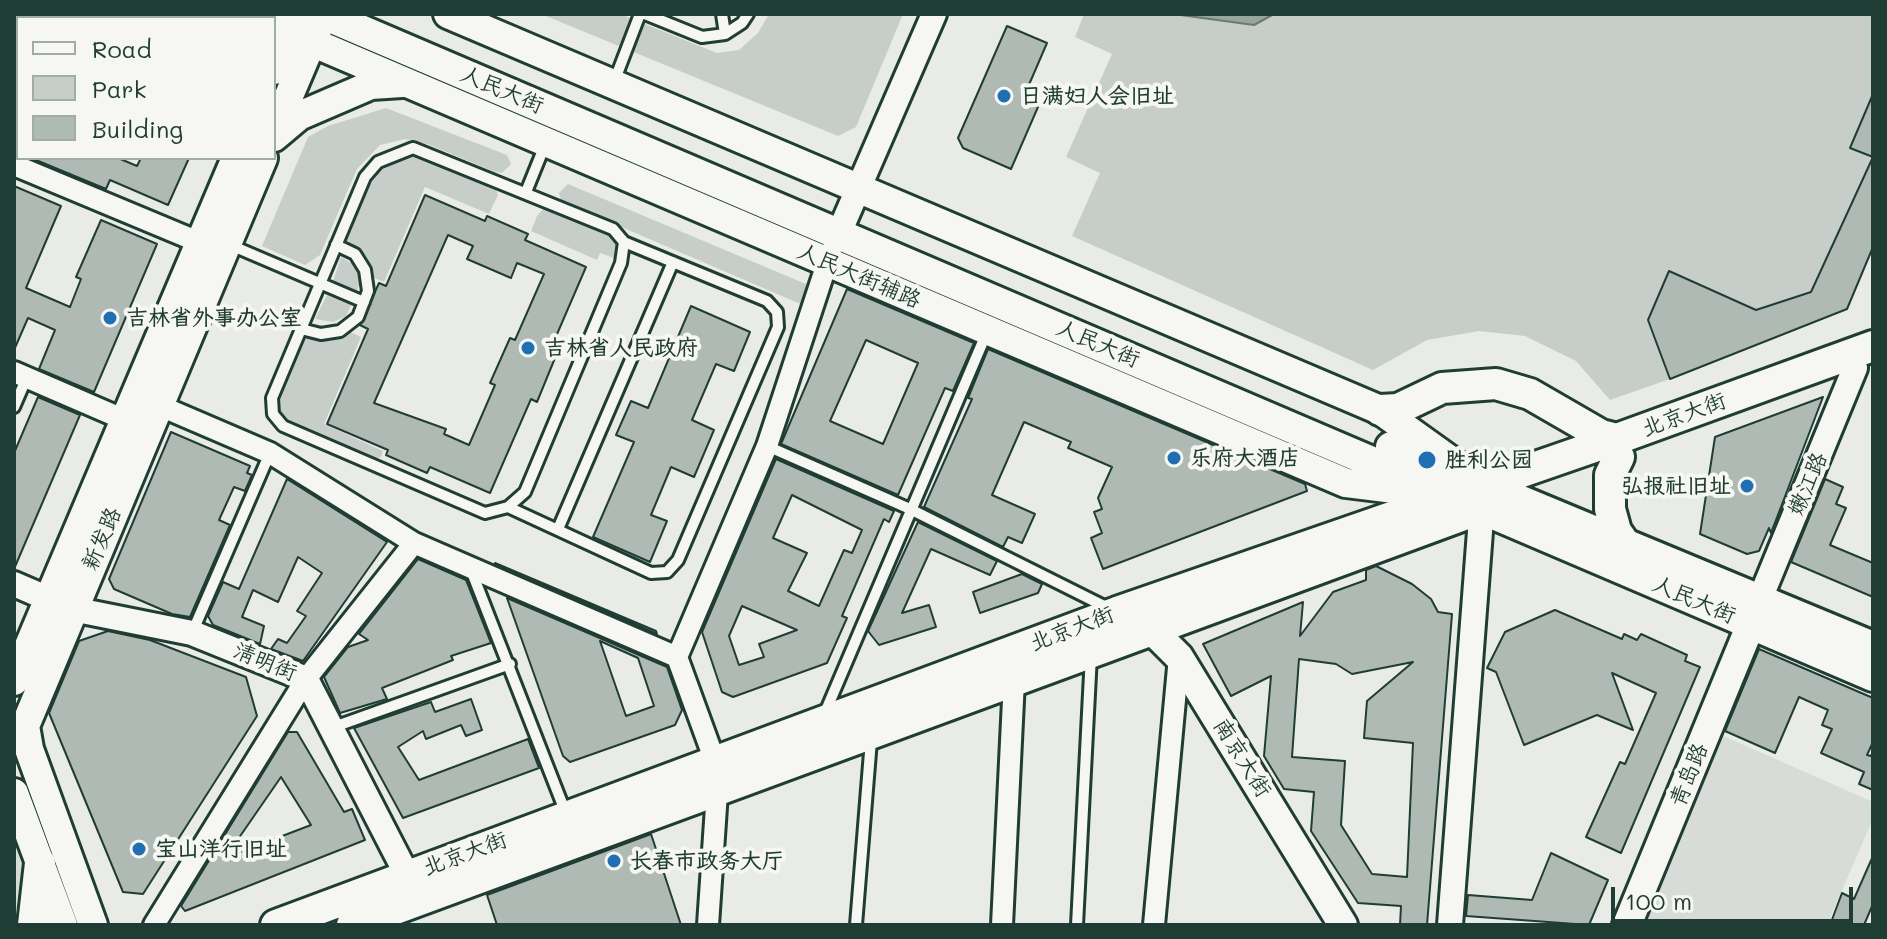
<!DOCTYPE html>
<meta charset="utf-8">
<style>
body{margin:0}
#map{position:relative;width:1887px;height:939px;overflow:hidden;background:#e9ebe7;font-family:Mali,sans-serif}
canvas{display:block}
.frame{position:absolute;inset:0;border:16px solid #1f3d34;pointer-events:none}
.legend{position:absolute;left:16px;top:16px;width:260px;height:144px;box-sizing:border-box;background:#f6f6f2;border:2px solid #a0aca6;margin:0;padding:10px 14px;list-style:none;font-size:24px;color:#1f3d34}
.legend li{display:flex;align-items:center;gap:16px;height:40px}
.legend b{width:40px;border:2px solid #a0aca6}
.scale{position:absolute;left:1611px;top:887px;width:242px;height:36px;box-sizing:border-box;border:4px solid #1f3d34;border-top:0;padding-left:10px;font-size:24px;line-height:28px;white-space:nowrap;color:#1f3d34;-webkit-text-stroke:6px #f6f6f2;paint-order:stroke}
</style>
<div id="map">
<canvas width="1887" height="939"></canvas>
<div class="frame"></div>
<ul class="legend">
<li><b style="height:10px;background:#f6f6f2"></b>Road</li>
<li><b style="height:22px;background:#c7cec9"></b>Park</li>
<li><b style="height:22px;background:#b0bab5"></b>Building</li>
</ul>
<div class="scale">100 m</div>
</div>
<script>
const context = document.querySelector('canvas').getContext('2d');
context.lineJoin = 'round';
function fillPath(path, color) {
  context.fillStyle = color;
  context.fill(path, 'evenodd');
}
function toPath(rows) {
  const path = new Path2D();
  for (const r of rows) {
    path.moveTo(r[0], r[1]);
    for (let i = 2; i < r.length; i += 2) path.lineTo(r[i], r[i + 1]);
  }
  return path;
}
function trace(path, color, width, dash) {
  context.strokeStyle = color;
  context.lineWidth = width;
  context.lineCap = dash ? 'butt' : 'round';
  context.setLineDash(dash || []);
  context.stroke(path);
}
function write(font, color, halo, rows, align = 'center') {
  context.font = font + ' Mali,"LXGW WenKai TC",sans-serif';
  context.lineWidth = 8;
  context.setLineDash([]);
  context.textBaseline = 'middle';
  context.strokeStyle = halo;
  context.fillStyle = color;
  for (const [text, x, y, turn = 0] of rows) {
    context.save();
    context.translate(x, y);
    context.rotate((+turn || 0) * Math.PI / 180);
    context.textAlign = isNaN(turn) ? turn : align;
    if (halo) context.strokeText(text, 0, 0);
    context.fillText(text, 0, 0);
    context.restore();
  }
}
fillPath(toPath([
 [1719,734,1873,802,1873,819,1827,925,1636,925],
 [14,844,27,881,24,925,14,925]
]), '#d8dcd8');
fillPath(toPath([
 [541,14,620,14,717,53,739,50,758,33,769,14,903,14,856,127,838,136],
 [1084,14,1873,14,1873,94,1850,148,1873,157,1811,292,1756,310,1669,271,1648,320,1670,379,1610,400,1576,361,1525,336,1479,331,1427,340,1373,370,1072,236,1100,173,1066,157,1112,54,1075,37],
 [386,108,507,155,511,164,502,173,495,172,427,144,405,139,380,145,357,169,320,255,305,265,262,246,308,137,328,126],
 [414,155,435,159,493,183,498,195,489,214,425,187,384,282,372,277,359,251,345,244,369,185,382,169],
 [568,184,813,287,805,306,561,201,559,193],
 [552,207,610,231,620,245,617,259,600,253,597,260,531,231,537,216,544,208],
 [341,257,356,266,361,280,357,291,333,281],
 [327,295,351,305,346,316,333,322,315,319],
 [348,331,361,337,324,424,383,451,381,457,372,460,286,423,277,404,304,339,336,338]
]), '#c7cec9');
const water = toPath([
 [1173,14,1274,14,1254,25,1173,14]
]);
fillPath(water, '#99a6a0');
trace(water, '#687c75', 2);
const building = toPath([
 [1007,26,1047,43,1028,87,1034,90,1029,103,1038,107,1011,169,963,148,958,138,1007,26],
 [1873,94,1873,157,1850,148,1873,94],
 [1873,157,1873,247,1847,309,1670,379,1648,320,1669,271,1756,310,1811,292,1873,157],
 [31,158,118,158,137,166,141,158,189,158,168,205,110,180,106,189,31,158],
 [14,186,61,206,26,288,70,307,81,279,76,277,101,220,157,244,94,392,39,369,55,330,28,318,14,350,14,186],
 [425,195,485,221,487,216,528,234,525,240,586,267,548,355,555,358,537,402,531,399,490,493,430,467,427,473,386,455,388,450,327,424,368,329,360,325,379,283,386,286,425,195],
 [448,235,473,246,467,259,511,278,517,263,544,274,515,340,510,338,490,383,495,385,469,445,444,434,446,429,374,403,448,235],
 [847,289,974,343,953,391,945,388,898,495,781,444,847,289],
 [866,340,918,363,883,444,830,421,866,340],
 [691,306,750,332,734,371,716,364,692,420,714,430,694,477,671,467,651,515,667,521,650,562,593,537,634,442,616,435,631,401,648,408,691,306],
 [988,349,1305,484,1307,491,1103,569,1091,538,1102,533,1094,512,1102,509,1098,498,1112,467,1068,448,1071,442,1024,422,992,495,1035,514,1022,543,1008,537,1003,547,924,507,972,399,968,398,988,349],
 [38,397,80,415,14,569,14,453,38,397],
 [1823,397,1771,533,1769,528,1759,551,1747,554,1700,534,1715,437,1823,397],
 [171,432,250,466,247,473,252,475,245,491,234,487,219,520,230,525,190,617,172,614,114,589,109,579,171,432],
 [776,459,894,511,889,522,884,519,842,616,847,618,827,663,733,697,722,692,702,632,776,459],
 [792,495,862,530,852,553,844,550,819,606,788,591,807,553,773,538,792,495],
 [742,606,797,630,759,644,764,657,739,665,729,636,742,606],
 [287,479,387,542,303,661,271,649,278,639,287,643,306,616,297,611,322,573,298,557,278,602,253,590,242,617,264,626,260,644,213,625,208,616,223,582,239,589,287,479],
 [1825,479,1843,487,1836,504,1846,508,1830,545,1873,563,1873,597,1791,562,1825,479],
 [918,522,997,561,990,575,931,549,902,613,929,605,936,627,879,645,868,631,918,522],
 [418,559,466,580,491,643,451,656,453,660,382,688,387,699,340,713,324,677,348,647,368,640,359,634,418,559],
 [495,563,656,631,657,634,495,564,495,563],
 [1376,566,1412,584,1431,599,1438,612,1452,614,1427,925,1400,925,1401,906,1358,903,1311,831,1314,792,1284,789,1264,756,1271,676,1231,696,1203,644,1303,602,1300,636,1333,592,1366,580,1366,570,1376,566],
 [1299,659,1336,664,1352,674,1413,662,1367,701,1364,738,1413,743,1407,877,1372,874,1341,825,1345,761,1292,757,1299,659],
 [1022,574,1042,584,1038,593,980,613,973,592,1022,574],
 [507,598,667,667,682,710,675,725,570,762,563,756,507,598],
 [600,641,638,658,654,706,626,716,600,641],
 [1555,610,1622,639,1624,634,1637,640,1641,634,1687,655,1685,661,1700,667,1621,853,1586,837,1620,762,1625,764,1656,693,1612,673,1633,730,1597,715,1524,745,1496,672,1487,668,1505,632,1555,610],
 [108,631,150,640,246,677,257,716,143,894,123,892,49,713,79,641,108,631],
 [1759,649,1873,698,1873,742,1867,755,1871,756,1873,752,1873,790,1859,784,1864,772,1821,753,1832,729,1822,725,1828,710,1799,697,1775,753,1725,731,1759,649],
 [471,699,482,730,466,736,461,725,426,739,423,731,398,747,419,780,528,739,539,768,403,818,354,728,431,702,435,712,471,699],
 [288,732,297,732,344,812,352,809,365,840,185,911,181,906,288,732],
 [281,777,311,825,225,858,281,777],
 [651,834,681,925,497,925,487,895,651,834],
 [1551,853,1608,880,1589,925,1466,916,1468,895,1532,900,1551,853],
 [1873,856,1873,904,1864,925,1830,925,1842,893,1854,899,1873,856]
]);
fillPath(building, '#b0bab5');
trace(building, '#1f3d34', 2);
const service = toPath([
 [645,14,702,37,725,34,742,23,748,14],
 [722,14,725,34],
 [14,42,18,44],
 [614,82,640,14],
 [413,148,613,229,624,242,621,263,525,492,508,507,485,513,283,426,273,414,272,398,365,177,378,162,413,148],
 [526,192,545,145],
 [228,244,364,302],
 [301,329,321,334,340,331,358,317,368,291,365,270,355,254,336,245],
 [14,407,27,377],
 [767,446,910,509,1108,608],
 [508,507,651,573,667,572,678,560,778,327,777,312,767,301,624,242],
 [558,529,673,262],
 [471,570,567,816],
 [192,633,270,453],
 [824,715,987,332],
 [334,727,510,664],
 [856,925,871,740],
 [1077,925,1091,655]
]);
const minor = toPath([
 [36,18,38,14],
 [14,70,18,60],
 [14,165,201,243],
 [14,372,125,420],
 [158,405,270,453,414,543,677,657],
 [716,764,677,657,767,446,831,251],
 [154,925,306,679,414,543],
 [708,925,717,792],
 [1002,925,1014,680],
 [1154,925,1179,657]
]);
const tertiary = toPath([
 [839,233,934,14],
 [14,584,72,609,192,633,306,679,407,875],
 [1760,599,1855,368],
 [1450,925,1483,492]
]);
const secondary = toPath([
 [216,14,218,18],
 [245,14,254,18],
 [448,14,1380,410,1461,468],
 [274,26,1346,483,1435,494],
 [274,70,298,14],
 [274,131,319,25],
 [274,137,299,116,371,85,402,83],
 [1132,620,1151,629,1179,657,1343,925],
 [14,681,236,158],
 [14,793,63,925],
 [93,925,29,749,25,726,263,158],
 [1627,925,1751,624]
]);
const primary = toPath([
 [323,14,1873,676],
 [1380,410,1398,409,1442,388,1496,384,1530,394,1601,435,1617,439],
 [1391,447,1873,647],
 [1619,457,1610,475,1610,509,1616,531,1623,541],
 [33,925,40,863],
 [276,925,1117,612,1617,439,1873,346],
 [352,925,1491,505]
]);
trace(service, '#1f3d34', 16);
trace(minor, '#1f3d34', 26);
trace(tertiary, '#1f3d34', 30);
trace(secondary, '#1f3d34', 34);
trace(primary, '#1f3d34', 36);
trace(service, '#f6f6f2', 10);
trace(minor, '#f6f6f2', 20);
trace(tertiary, '#f6f6f2', 24);
trace(secondary, '#f6f6f2', 28);
trace(primary, '#f6f6f2', 30);
for (const [x, y, r, color] of [
 [1004,96,8,"#1f6fb2"],
 [110,318,8,"#1f6fb2"],
 [528,348,8,"#1f6fb2"],
 [1174,458,8,"#1f6fb2"],
 [1427,460,10,"#1f6fb2"],
 [1747,486,8,"#1f6fb2"],
 [139,849,8,"#1f6fb2"],
 [614,861,8,"#1f6fb2"]
]) {
  const dot = new Path2D();
  dot.arc(x, y, r, 0, 2 * Math.PI);
  context.fillStyle = color;
  context.fill(dot);
  trace(dot, '#f6f6f2', 3);
}
write('22px', '#1f3d34', '#f6f6f2', [
 ["人民大街",502,90,23],
 ["人民大街辅路",859,276,23],
 ["人民大街",1098,344,23],
 ["北京大街",1684,415,-20],
 ["嫩江路",1808,484,-67],
 ["新发路",102,539,-67],
 ["人民大街",1694,600,23],
 ["北京大街",1072,629,-21],
 ["清明街",265,662,22],
 ["南京大街",1242,758,58],
 ["青岛路",1689,775,-68],
 ["北京大街",465,854,-20]
]);
write('bold 22px', '#1f3d34', '#f6f6f2', [
 ["日满妇人会旧址",1020,96],
 ["吉林省外事办公室",126,318],
 ["吉林省人民政府",544,348],
 ["乐府大酒店",1190,458],
 ["胜利公园",1445,460],
 ["弘报社旧址",1731,486,"right"],
 ["宝山洋行旧址",155,849],
 ["长春市政务大厅",630,861]
], 'left');
</script>
